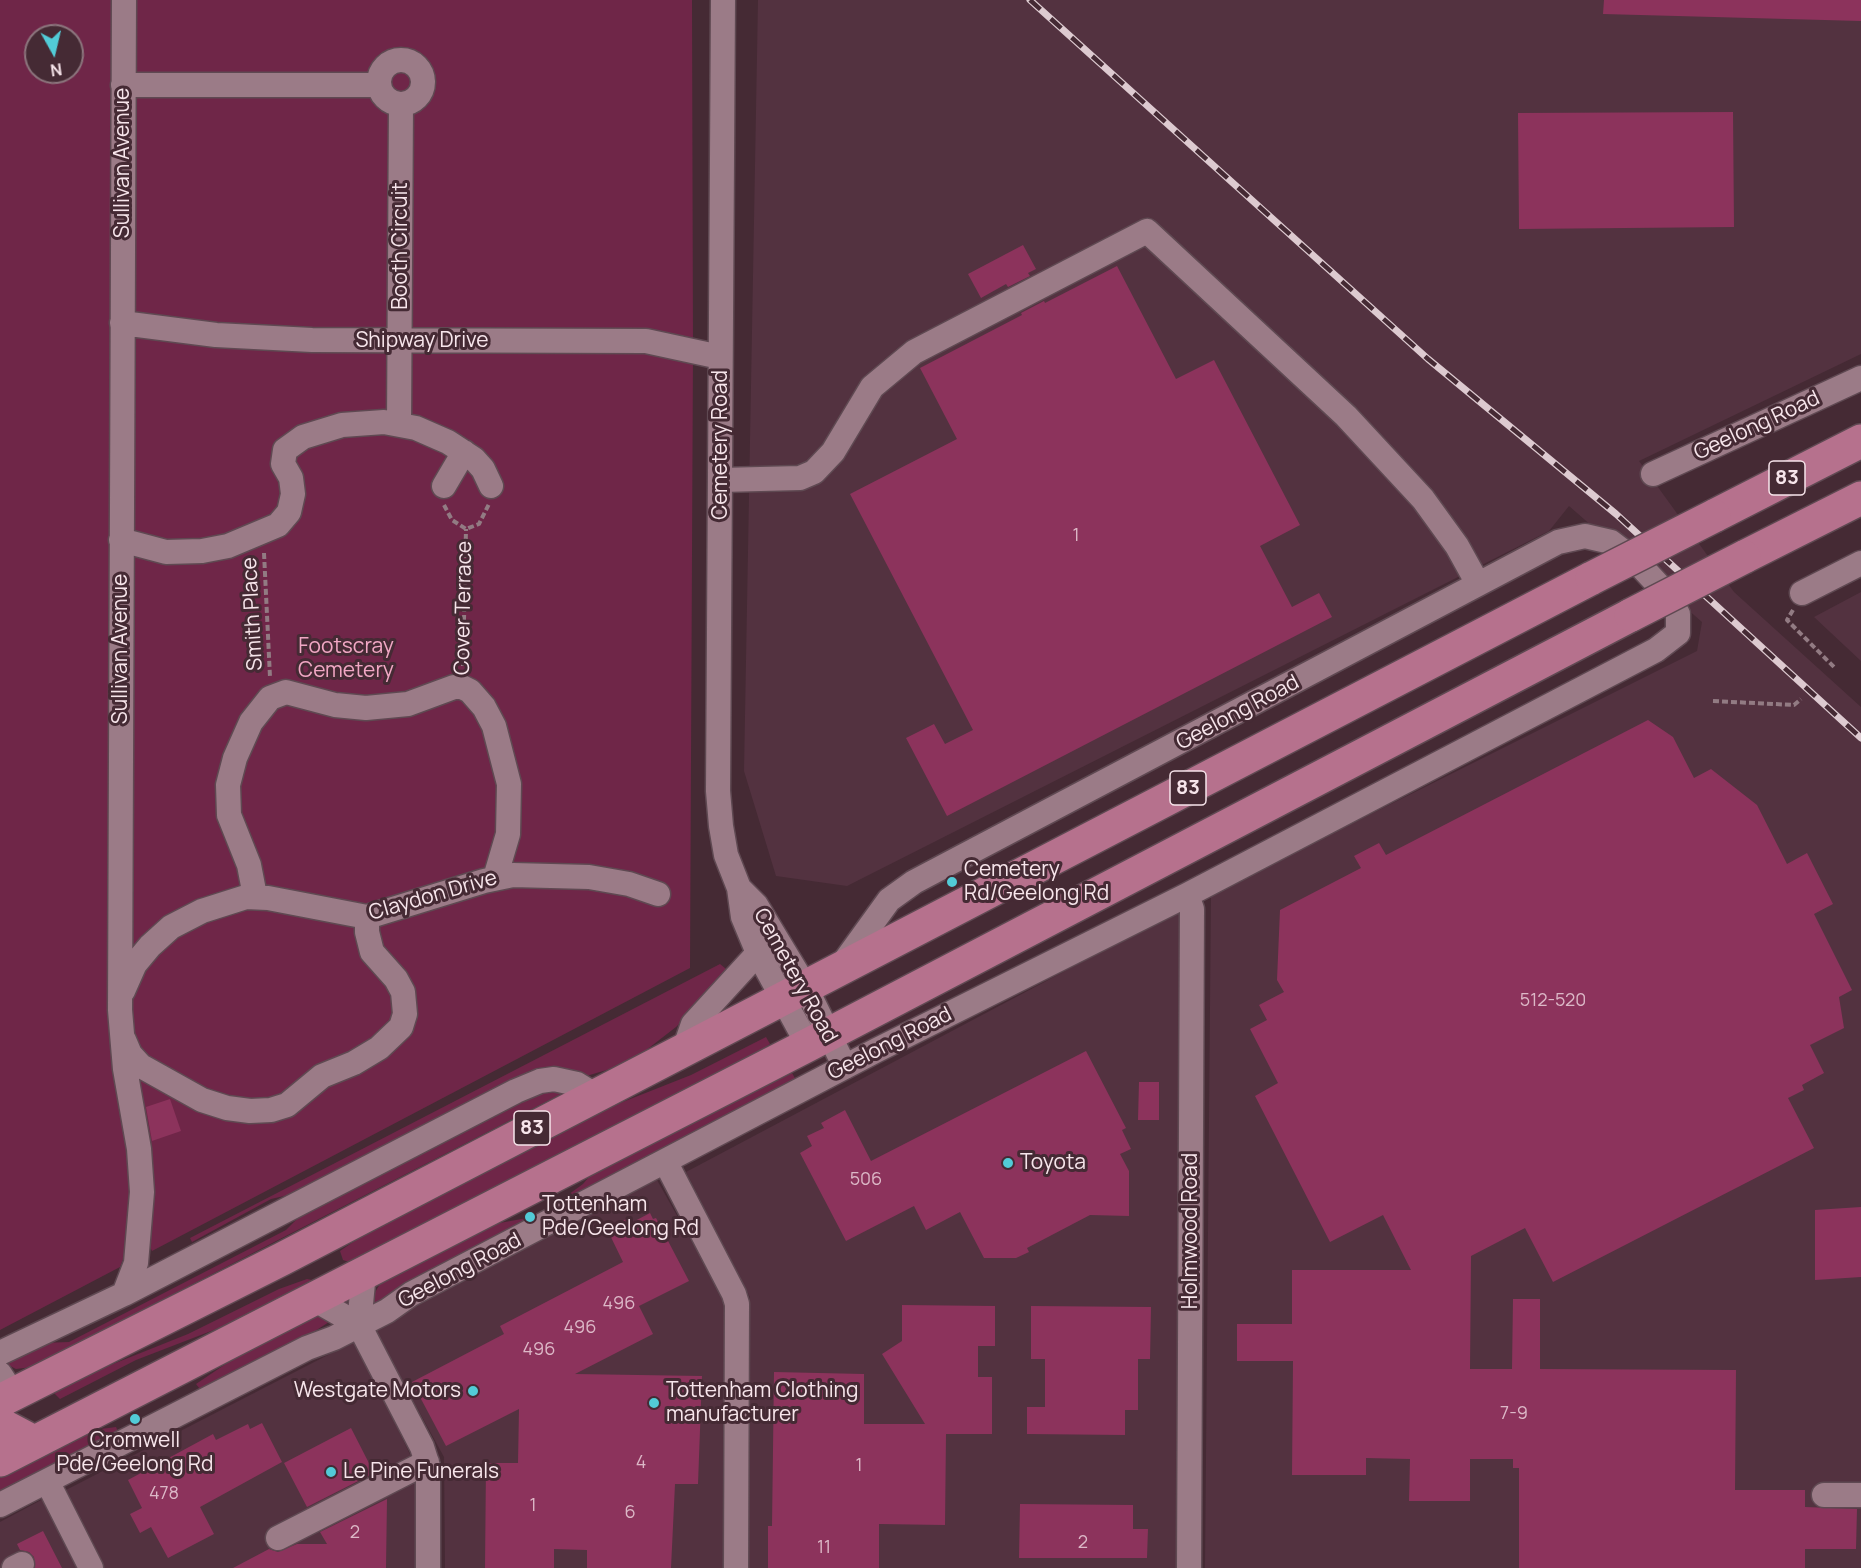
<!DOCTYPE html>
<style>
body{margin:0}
#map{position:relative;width:1861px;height:1568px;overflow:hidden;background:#452a34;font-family:Manrope,sans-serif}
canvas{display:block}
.north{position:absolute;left:24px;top:24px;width:60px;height:60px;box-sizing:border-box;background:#452a34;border:2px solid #8c757d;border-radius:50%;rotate:172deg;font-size:16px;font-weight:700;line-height:24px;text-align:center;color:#f7e5eb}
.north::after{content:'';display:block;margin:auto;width:21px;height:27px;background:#52cbd7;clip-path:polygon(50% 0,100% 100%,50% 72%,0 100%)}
</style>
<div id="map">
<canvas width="1861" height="1568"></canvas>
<div class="north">N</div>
</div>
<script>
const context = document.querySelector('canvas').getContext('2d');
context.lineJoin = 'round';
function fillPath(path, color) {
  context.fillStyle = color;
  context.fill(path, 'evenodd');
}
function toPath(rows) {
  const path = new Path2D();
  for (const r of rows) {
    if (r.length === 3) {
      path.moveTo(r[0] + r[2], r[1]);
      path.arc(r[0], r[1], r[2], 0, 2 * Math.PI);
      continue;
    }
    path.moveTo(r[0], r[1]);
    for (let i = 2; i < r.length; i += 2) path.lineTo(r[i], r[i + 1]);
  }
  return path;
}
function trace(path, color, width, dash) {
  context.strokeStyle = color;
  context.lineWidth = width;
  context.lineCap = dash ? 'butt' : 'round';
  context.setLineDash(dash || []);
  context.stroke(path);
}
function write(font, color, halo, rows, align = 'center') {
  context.font = font + ' Manrope,sans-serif';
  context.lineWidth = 6;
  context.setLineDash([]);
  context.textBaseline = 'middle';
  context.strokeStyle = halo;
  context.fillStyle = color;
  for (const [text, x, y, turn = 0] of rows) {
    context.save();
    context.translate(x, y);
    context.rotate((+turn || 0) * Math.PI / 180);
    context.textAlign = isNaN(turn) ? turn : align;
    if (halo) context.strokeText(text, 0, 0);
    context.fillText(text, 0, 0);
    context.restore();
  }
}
fillPath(toPath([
 [758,0,1861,0,1861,354,1639,461,1734,592,1861,707,1861,1568,1205,1568,1211,894,1697,651,1702,622,1569,506,1549,531,847,886,776,876,744,771],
 [1861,592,1861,661,1814,617],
 [1182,909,1181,1568,749,1568,750,1297,686,1172],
 [657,1180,728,1306,727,1568,445,1568,444,1457,370,1322],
 [355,1341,419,1473,417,1568,104,1568,66,1490],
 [45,1498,79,1568,0,1568,0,1522]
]), '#533240');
fillPath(toPath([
 [0,0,692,0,693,350,690,968,152,1251,150,1247,127,1249,120,1267,0,1330],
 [36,36,72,36,72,72,36,72],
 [720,964,731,973,676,1027,645,1051,610,1069,583,1077,542,1069,531,1070,293,1194,271,1199,192,1242,190,1238],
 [766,1037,770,1044,762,1050,349,1262,343,1260,340,1251,366,1233,605,1109,691,1075],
 [792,1073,796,1080,569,1204,565,1197,583,1184,593,1172],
 [563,1088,563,1093,32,1367,16,1369,4,1363,41,1343,69,1342,286,1230,304,1212,536,1093],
 [527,1218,531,1224,483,1245,398,1288,374,1309,373,1296,381,1282,494,1224],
 [307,1279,312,1280,219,1328,136,1360,60,1399,54,1393,103,1368,188,1334,279,1289],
 [320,1314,329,1319,329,1322,312,1333,232,1373,203,1393,196,1384,236,1357,307,1319],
 [116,1427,119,1434,0,1493,0,1478,93,1430]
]), '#6f2648');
fillPath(toPath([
 [1604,0,1861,0,1861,21,1603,14],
 [1733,112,1734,227,1519,229,1518,113],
 [1023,245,1036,269,1028,273,1030,276,1008,287,1006,284,981,298,968,274],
 [1117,266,1176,379,1214,360,1300,525,1260,546,1292,607,1319,593,1332,617,947,816,906,738,934,724,945,744,973,730,850,494,957,439,920,368,1022,315,1021,313,1044,301,1045,303],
 [1648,720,1673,737,1694,778,1711,769,1757,805,1787,864,1807,853,1833,904,1814,914,1852,990,1839,997,1844,1028,1810,1045,1824,1073,1802,1085,1804,1090,1788,1098,1814,1148,1553,1282,1525,1228,1471,1256,1470,1369,1512,1369,1513,1299,1540,1299,1540,1369,1736,1370,1735,1490,1805,1490,1805,1507,1857,1509,1856,1549,1805,1549,1805,1568,1519,1568,1519,1468,1513,1468,1513,1459,1470,1459,1470,1501,1409,1501,1410,1459,1366,1458,1366,1475,1292,1475,1293,1361,1237,1361,1237,1324,1292,1324,1292,1270,1411,1270,1383,1215,1330,1242,1255,1096,1278,1083,1250,1029,1267,1020,1259,1005,1284,992,1277,980,1280,910,1361,868,1354,856,1379,843,1386,855],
 [1086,1051,1126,1128,1122,1130,1131,1149,1120,1154,1129,1171,1129,1216,1090,1215,1027,1248,1029,1252,1016,1258,984,1258,960,1212,926,1230,914,1206,846,1241,800,1153,812,1146,807,1136,824,1128,821,1123,845,1110,871,1161],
 [1139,1082,1159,1082,1159,1120,1138,1120],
 [170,1099,181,1131,152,1141,146,1107],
 [1861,1207,1861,1277,1815,1280,1815,1210],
 [650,1213,653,1219,656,1218,689,1281,639,1306,653,1334,575,1374,702,1376,698,1484,675,1484,671,1568,587,1568,587,1550,554,1549,554,1568,485,1568,486,1463,518,1463,519,1409,446,1446,412,1382,504,1334,500,1326,623,1262,607,1229,628,1218,631,1223],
 [902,1305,995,1306,995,1346,978,1346,978,1377,992,1377,992,1434,946,1434,945,1525,879,1524,879,1568,768,1568,768,1526,772,1526,774,1372,864,1374,864,1424,925,1424,882,1354,902,1341],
 [1031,1306,1151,1307,1150,1359,1138,1359,1138,1410,1125,1410,1125,1435,1027,1434,1027,1407,1045,1407,1045,1359,1031,1359],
 [262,1423,282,1462,200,1507,214,1534,168,1558,151,1527,140,1533,130,1514,142,1508,128,1480,213,1434,216,1440,248,1424,250,1429],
 [351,1428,374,1473,307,1507,284,1463],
 [387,1499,386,1568,233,1568,269,1549,278,1552,297,1544,327,1544,320,1532],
 [1020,1504,1133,1505,1133,1529,1148,1529,1147,1558,1019,1558],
 [43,1531,62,1568,35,1568,34,1557,29,1552,20,1550,17,1544]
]), '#8c335c');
const minor = toPath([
 [723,0,718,791,721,826,726,855,739,888,743,917,758,953,808,1045],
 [401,82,22],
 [123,85,379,85],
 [122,323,216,335,312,340,646,341,720,357],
 [399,423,401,105],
 [1653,474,1861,378],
 [721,480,800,478,814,472,833,452,872,387,914,352,1147,231,1346,416,1423,499,1457,546,1478,584],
 [444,486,464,452],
 [121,540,166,552,202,551,228,546,278,525,289,512,293,494,291,478,283,464,285,450,303,437,342,425,384,422,416,428,448,442,474,459,483,469,491,486],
 [1802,593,1861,563],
 [739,888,756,905,805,986,845,1067],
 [1187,895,1192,909,1189,1568],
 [255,896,249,865,229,815,228,785,235,758,251,722,270,698,286,692,335,705,366,708,408,704,454,687,462,687,470,691,484,707,494,726,509,784,508,834,495,878],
 [123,991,135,964,150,946,171,927,202,911,246,897,268,898,367,917,484,881,513,875,589,877,629,884,658,894],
 [124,1040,130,1054,141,1066,202,1100,227,1108,250,1111,271,1110,287,1105,322,1076,354,1063,379,1048,401,1027,405,1014,403,992,396,979,372,952,367,932,367,917],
 [684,1050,693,1024,758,953],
 [665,1161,734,1294,737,1304,736,1568],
 [364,1272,359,1325,422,1447,428,1466,428,1568],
 [124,1294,136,1263,142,1192,139,1149,125,1069,120,1010,124,0],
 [312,1298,359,1325],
 [0,1353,124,1294,516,1091,540,1081,554,1079,577,1084,595,1095],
 [0,1374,13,1394],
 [47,1481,91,1568],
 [1824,1495,1861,1495],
 [0,1505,307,1348,334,1338,387,1311,411,1294,877,1050,1187,895,1656,650,1678,633,1678,614,1664,591,1636,561,1611,542,1585,536,1558,542,914,882,889,900,842,965],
 [278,1538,427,1462],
 [14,1568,22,1564]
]);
const highway = toPath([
 [1714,516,1861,441],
 [1744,557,1861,498],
 [0,1401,282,1259,1592,578],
 [0,1424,34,1442],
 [0,1460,808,1045,1631,615]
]);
trace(minor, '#5f4952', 27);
trace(highway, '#5f4952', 36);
trace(toPath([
 [444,505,452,520,466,529,479,524,489,504],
 [264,553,270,677],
 [1793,610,1787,620,1836,669],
 [463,666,466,529],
 [1713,701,1794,705,1801,699]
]), '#927b83', 4, [6, 3]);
trace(minor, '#9b7b87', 24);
trace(highway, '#b6718d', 33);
const rail = toPath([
 [1030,0,1428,359,1616,514,1861,738]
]);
trace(rail, '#ddcad0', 7);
trace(rail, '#452a34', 4.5, [14]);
const highwayBridge = toPath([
 [1592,578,1714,516],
 [1631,615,1744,557]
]);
trace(highwayBridge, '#5f4952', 36, []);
trace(highwayBridge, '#b6718d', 33);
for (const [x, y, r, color] of [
 [952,882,6,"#52cbd7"],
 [1008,1163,6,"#52cbd7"],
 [530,1217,6,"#52cbd7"],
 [473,1391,6,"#52cbd7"],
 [654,1403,6,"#52cbd7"],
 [135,1419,6,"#52cbd7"],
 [331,1472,6,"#52cbd7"]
]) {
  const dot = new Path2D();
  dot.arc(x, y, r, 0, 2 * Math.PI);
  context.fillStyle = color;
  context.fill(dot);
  trace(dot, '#452a34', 2);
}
write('18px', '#dcb8c7', null, [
 ["1",1076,536],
 ["512-520",1553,1001],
 ["506",866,1180],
 ["496",619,1304],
 ["496",580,1328],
 ["496",539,1350],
 ["7-9",1514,1414],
 ["4",641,1463],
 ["1",859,1466],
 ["478",164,1494],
 ["1",533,1506],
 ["6",630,1513],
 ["2",355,1533],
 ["2",1083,1543],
 ["11",824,1548]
]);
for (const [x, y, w] of [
 [1787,478,36],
 [1188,788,36],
 [532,1128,36]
]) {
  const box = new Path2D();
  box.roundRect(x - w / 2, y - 17, w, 34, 4.5);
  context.fillStyle = '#452a34';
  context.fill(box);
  trace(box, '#f7e5eb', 1.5);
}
write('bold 20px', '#f7e5eb', null, [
 ["83",1787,478],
 ["83",1188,788],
 ["83",532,1128]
]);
write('21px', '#f7e5eb', '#452a34', [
 ["Sullivan Avenue",123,163,-90],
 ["Booth Circuit",401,246,-90],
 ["Shipway Drive",422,341],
 ["Geelong Road",1757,426,-25],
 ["Cemetery Road",721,445,-90],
 ["Cover Terrace",464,608,-89],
 ["Smith Place",253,614,-93],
 ["Sullivan Avenue",121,649,-90],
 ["Geelong Road",1238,713,-28],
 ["Claydon Drive",433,896,-16],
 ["Cemetery Road",795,976,61],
 ["Geelong Road",890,1044,-27],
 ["Holmwood Road",1191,1231,-90],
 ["Geelong Road",460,1271,-28]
]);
write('21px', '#f1a7c4', '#452a34', [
 ["Footscray",346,647],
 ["Cemetery",346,671]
]);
write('21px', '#f7e5eb', '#452a34', [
 ["Cemetery",964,870],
 ["Rd/Geelong Rd",964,894],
 ["Toyota",1020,1163],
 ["Tottenham",542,1205],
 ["Pde/Geelong Rd",542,1229],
 ["Westgate Motors",461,1391,"right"],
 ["Tottenham Clothing",666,1391],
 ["manufacturer",666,1415],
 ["Cromwell",135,1441,"center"],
 ["Pde/Geelong Rd",135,1465,"center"],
 ["Le Pine Funerals",343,1472]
], 'left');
</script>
